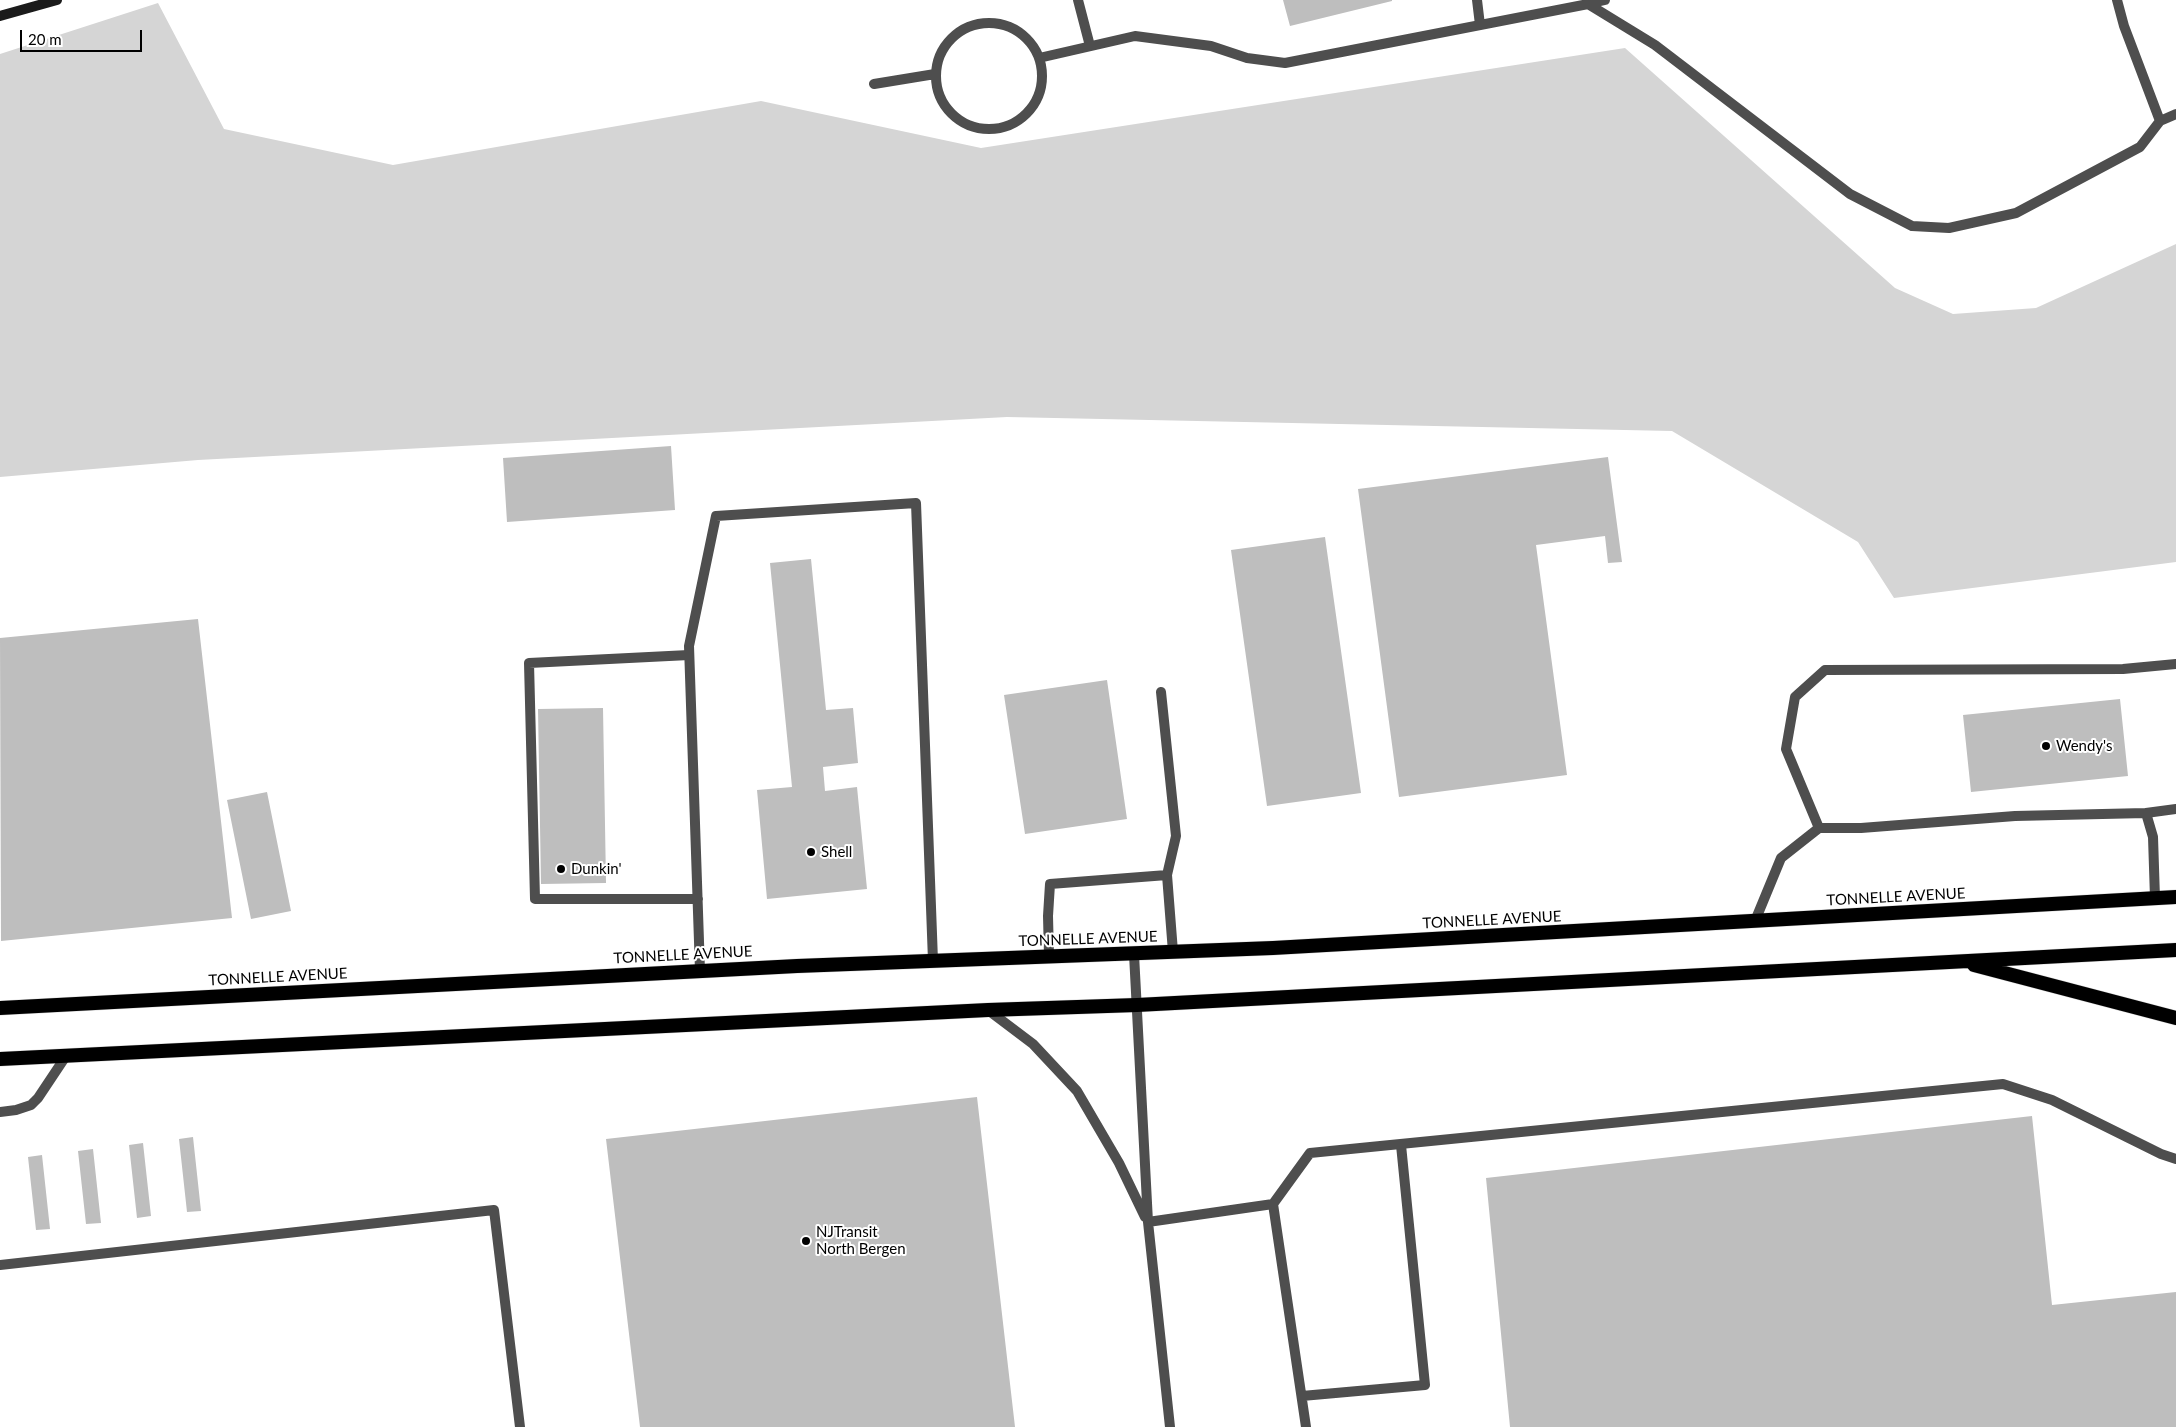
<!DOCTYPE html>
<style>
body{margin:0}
#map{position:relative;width:2176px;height:1427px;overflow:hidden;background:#fff;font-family:Lato,sans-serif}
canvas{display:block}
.scale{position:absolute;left:20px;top:30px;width:122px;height:22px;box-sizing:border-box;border:2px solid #000;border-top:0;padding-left:6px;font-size:15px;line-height:18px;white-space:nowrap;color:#000;-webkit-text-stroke:4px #fff;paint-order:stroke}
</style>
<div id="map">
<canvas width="2176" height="1427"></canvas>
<div class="scale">20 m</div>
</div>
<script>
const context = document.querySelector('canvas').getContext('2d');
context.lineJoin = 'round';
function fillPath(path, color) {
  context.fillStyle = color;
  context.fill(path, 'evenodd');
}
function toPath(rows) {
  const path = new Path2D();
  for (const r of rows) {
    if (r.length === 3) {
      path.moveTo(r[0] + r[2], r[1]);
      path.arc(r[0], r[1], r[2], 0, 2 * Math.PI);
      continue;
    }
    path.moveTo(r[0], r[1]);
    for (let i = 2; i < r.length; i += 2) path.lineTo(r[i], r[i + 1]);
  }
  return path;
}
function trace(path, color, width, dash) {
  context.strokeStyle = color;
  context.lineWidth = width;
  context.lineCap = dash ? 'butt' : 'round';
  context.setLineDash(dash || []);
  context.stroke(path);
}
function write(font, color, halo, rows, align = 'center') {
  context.font = font + ' Lato,sans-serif';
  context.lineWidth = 4;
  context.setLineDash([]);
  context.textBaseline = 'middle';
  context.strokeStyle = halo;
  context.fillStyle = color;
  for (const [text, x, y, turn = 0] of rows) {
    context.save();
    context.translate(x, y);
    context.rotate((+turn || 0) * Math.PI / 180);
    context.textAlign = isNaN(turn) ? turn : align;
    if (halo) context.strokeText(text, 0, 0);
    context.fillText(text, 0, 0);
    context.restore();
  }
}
fillPath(toPath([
 [158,3,224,129,393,165,761,101,981,148,1625,48,1895,288,1953,314,2036,308,2176,244,2176,562,1894,598,1858,542,1672,431,1007,417,198,460,0,477,0,54]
]), '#d5d5d5');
fillPath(toPath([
 [1283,0,1392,0,1392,1,1290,26],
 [671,446,675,510,507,522,503,458],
 [1608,457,1622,562,1608,563,1605,536,1536,545,1567,775,1399,797,1358,489],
 [1325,537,1361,793,1267,806,1231,550],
 [811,559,826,710,853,708,858,763,823,767,825,791,857,787,867,889,767,899,757,790,792,787,770,563],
 [198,619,232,918,1,941,0,638],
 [1107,680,1127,819,1025,834,1004,695],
 [2120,699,2128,776,1971,792,1963,715],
 [603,708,606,883,541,884,538,709],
 [267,792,291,911,251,919,227,800],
 [977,1097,1015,1427,640,1427,606,1139],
 [2032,1116,2052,1305,2176,1292,2176,1427,1510,1427,1486,1178],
 [193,1137,201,1211,187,1212,179,1139],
 [143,1143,151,1216,137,1218,129,1145],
 [93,1149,101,1223,86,1224,78,1151],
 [42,1155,50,1229,36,1230,28,1157]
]), '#bebebe');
const trunk = toPath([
 [1974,965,2176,1018],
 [0,1008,797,966,1273,948,2176,897],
 [0,1059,988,1010,1137,1005,2176,950]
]);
trace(trunk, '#dbdbdb', 15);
trace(toPath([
 [1078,0,1090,46],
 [1477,0,1480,25],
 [1605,0,1588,4,1655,45,1850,194,1912,226,1949,228,2016,213,2140,147,2160,121],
 [2117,0,2124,26,2160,121,2176,114],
 [989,76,53],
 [1039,58,1135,36,1211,46,1247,58,1285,63,1588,4],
 [874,84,935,74],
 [689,655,529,663,535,899,698,899],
 [1161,692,1176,836,1167,875,1173,952],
 [2146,813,2176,809],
 [2155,898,2153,837,2146,813,2015,816,1861,828,1819,828,1786,749,1795,697,1825,670,2123,669,2176,664],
 [1755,921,1781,858,1819,828],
 [1134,954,1148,1222,1170,1427],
 [1049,956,1048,916,1050,884,1167,875],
 [700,971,689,646,716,516,916,503,933,961],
 [988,1010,1033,1044,1077,1091,1119,1163,1145,1217],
 [0,1112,16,1110,31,1105,38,1098,66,1056],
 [1148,1222,1273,1204],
 [0,1265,494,1210,520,1427],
 [1302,1396,1425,1385,1401,1145],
 [1306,1427,1273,1204,1310,1153,2003,1084,2052,1100,2161,1154,2176,1159]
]), '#4e4e4e', 10);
trace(toPath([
 [0,16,57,0]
]), '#1b1b1b', 10);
trace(trunk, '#000', 14);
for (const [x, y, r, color] of [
 [2046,746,5,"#000"],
 [811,852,5,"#000"],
 [561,869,5,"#000"],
 [806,1241,5,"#000"]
]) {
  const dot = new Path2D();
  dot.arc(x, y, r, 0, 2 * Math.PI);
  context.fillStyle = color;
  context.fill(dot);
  trace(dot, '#fff', 2);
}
write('15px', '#000', '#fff', [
 ["Wendy's",2056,746],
 ["Shell",821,852],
 ["Dunkin'",571,869],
 ["NJTransit",816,1232],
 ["North Bergen",816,1249]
], 'left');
write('15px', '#000', '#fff', [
 ["TONNELLE AVENUE",1896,897,-3],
 ["TONNELLE AVENUE",1492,920,-3],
 ["TONNELLE AVENUE",1088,939,-2],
 ["TONNELLE AVENUE",683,955,-3],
 ["TONNELLE AVENUE",278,977,-3]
]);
</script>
